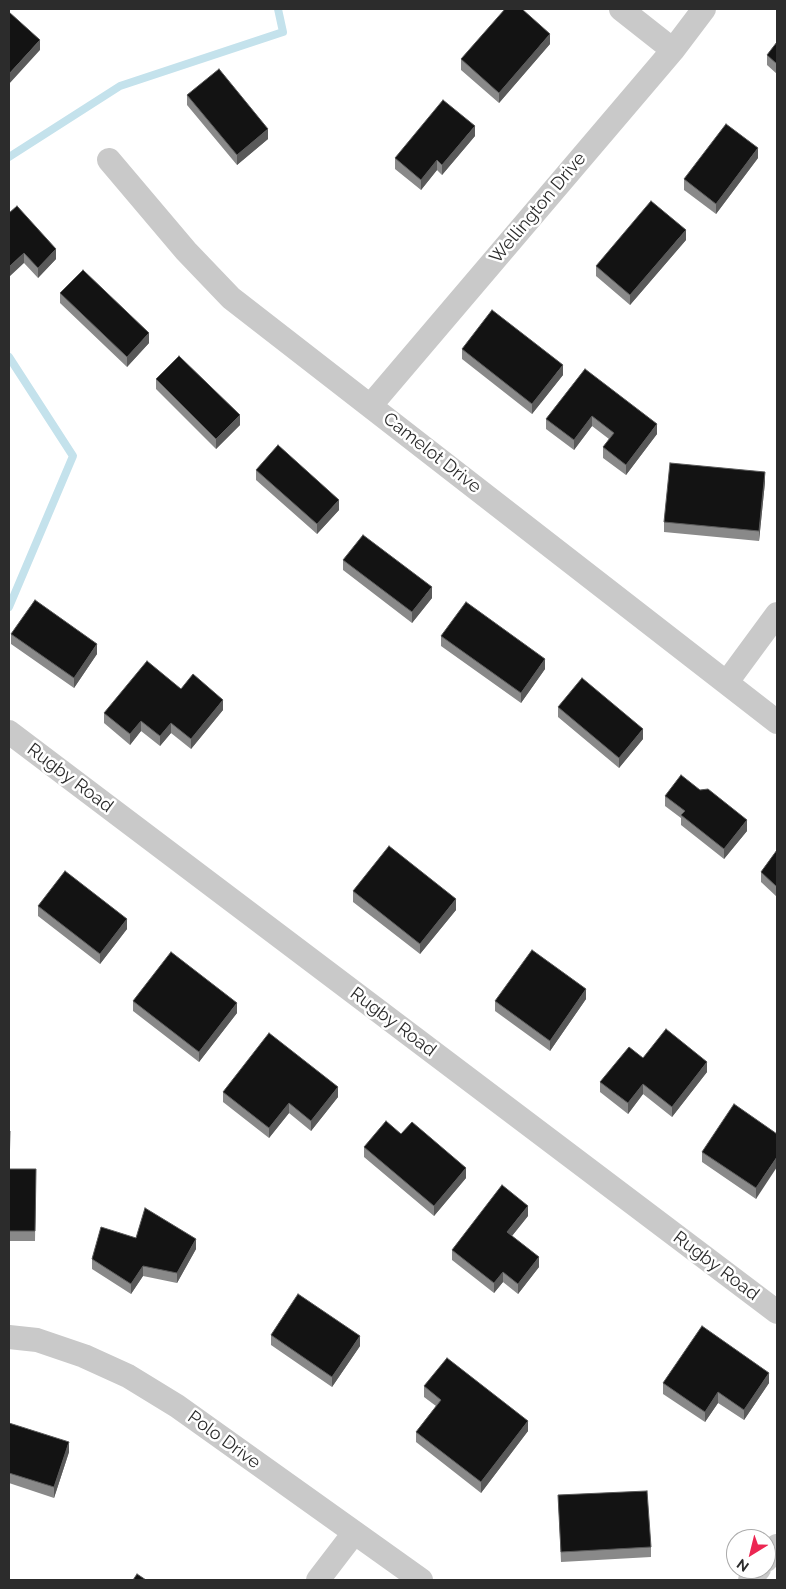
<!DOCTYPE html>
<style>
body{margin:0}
#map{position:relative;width:786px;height:1589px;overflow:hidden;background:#fff;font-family:Raleway,sans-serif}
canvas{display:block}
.frame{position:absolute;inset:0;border:10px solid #2c2c2c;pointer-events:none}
.north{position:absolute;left:726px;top:1529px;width:50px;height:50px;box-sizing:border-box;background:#fff;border:1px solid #ababab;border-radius:50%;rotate:216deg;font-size:14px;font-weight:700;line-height:20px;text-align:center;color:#2c2c2c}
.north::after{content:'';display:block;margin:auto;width:18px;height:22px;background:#ec2652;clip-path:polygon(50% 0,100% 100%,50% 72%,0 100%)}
</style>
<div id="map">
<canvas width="786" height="1589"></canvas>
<div class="frame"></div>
<div class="north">N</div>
</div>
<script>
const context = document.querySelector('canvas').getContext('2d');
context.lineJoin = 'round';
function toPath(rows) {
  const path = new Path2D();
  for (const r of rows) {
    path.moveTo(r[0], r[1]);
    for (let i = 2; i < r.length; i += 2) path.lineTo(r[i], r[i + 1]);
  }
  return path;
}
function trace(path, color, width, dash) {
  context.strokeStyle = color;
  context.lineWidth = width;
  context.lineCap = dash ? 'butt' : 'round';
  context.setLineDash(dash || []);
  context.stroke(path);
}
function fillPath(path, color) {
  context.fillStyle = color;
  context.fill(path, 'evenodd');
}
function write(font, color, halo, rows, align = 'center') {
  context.font = font + ' Raleway,sans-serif';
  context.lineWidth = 5;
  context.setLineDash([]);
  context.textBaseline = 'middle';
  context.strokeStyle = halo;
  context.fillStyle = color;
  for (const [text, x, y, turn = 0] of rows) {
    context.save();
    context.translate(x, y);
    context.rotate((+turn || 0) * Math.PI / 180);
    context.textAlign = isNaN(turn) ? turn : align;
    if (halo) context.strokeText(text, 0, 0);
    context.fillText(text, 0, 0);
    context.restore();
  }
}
trace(toPath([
 [9,157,120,86,283,32,278,9],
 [9,357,73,456,9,607]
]), '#c4e2ec', 8);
trace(toPath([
 [621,9,673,50],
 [109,160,186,251,231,298,777,722],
 [371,405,673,50,704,9],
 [727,682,777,614],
 [9,732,777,1312],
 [9,1337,37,1340,84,1356,128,1376,177,1406,421,1580],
 [766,1560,777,1546],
 [318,1580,354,1533],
 [750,1580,759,1569]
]), '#c9c9c9', 24);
fillPath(toPath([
 [777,42,777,74,767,65,767,55],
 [550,44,499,103,461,70,461,59],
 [187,95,268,139,237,165,187,105],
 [475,136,442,175,437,170,421,190,395,169,395,158],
 [758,158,716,214,684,190,684,179],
 [9,213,56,259,38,278,24,263],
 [686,240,630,305,596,276,596,266],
 [60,293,149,343,127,367,60,303],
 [462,349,563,375,532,414,462,359],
 [585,369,657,434,626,475,603,458,603,447,609,439,592,426,574,450,546,429,546,419],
 [156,379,240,425,216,449,156,389],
 [256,470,339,510,317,534,256,480],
 [765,482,759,541,664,532,664,522],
 [343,560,432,598,412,623,343,570],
 [11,634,97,654,74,688,11,644],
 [441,636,545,669,521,703,441,646],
 [181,689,223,710,191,749,171,733,160,746,141,731,130,745,104,723,104,713],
 [558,707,643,739,619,768,558,717],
 [665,796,747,831,724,859,681,825,681,818,665,806],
 [777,850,777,897,761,882,761,872],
 [353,891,456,910,420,954,353,902],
 [38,906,127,929,100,964,38,916],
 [586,999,550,1051,495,1011,495,1001],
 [133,1001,237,1013,199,1062,133,1011],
 [643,1058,707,1072,672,1117,643,1094,628,1114,600,1092,600,1082],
 [223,1092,338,1097,311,1131,289,1113,269,1138,223,1102],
 [9,1131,9,1169,36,1169,35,1241,9,1241],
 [401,1134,466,1178,434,1216,364,1157,364,1147],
 [777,1134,756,1199,702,1162,702,1152],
 [528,1216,512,1236,539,1267,518,1294,503,1282,494,1293,452,1260,452,1250],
 [136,1238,196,1249,177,1283,143,1276,131,1294,92,1269,92,1259],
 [271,1335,360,1346,332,1387,271,1345],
 [663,1383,769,1383,744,1420,718,1403,705,1422,663,1394],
 [424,1386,528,1431,481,1493,416,1442,416,1432,436,1406,424,1397],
 [9,1423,69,1452,54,1498,9,1483],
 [558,1495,651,1547,651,1557,561,1562]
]), '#898989');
fillPath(toPath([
 [550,34,550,44,499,103,499,93],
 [40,40,40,50,9,84,9,74],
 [475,126,475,136,442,175,442,165],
 [268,129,268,139,237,165,237,155],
 [758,148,758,158,716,214,716,204],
 [437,160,437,170,421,190,421,180],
 [686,230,686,240,630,305,630,295],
 [56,249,56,259,38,278,38,268],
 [24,253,24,263,9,277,9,267],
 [149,333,149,343,127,367,127,357],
 [563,365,563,375,532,414,532,404],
 [240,415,240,425,216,449,216,439],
 [592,416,592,426,574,450,574,440],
 [657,424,657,434,626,475,626,465],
 [765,472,765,482,759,541,759,531],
 [339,500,339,510,317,534,317,524],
 [432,587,432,598,412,623,412,612],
 [97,644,97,654,74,688,74,678],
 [545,659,545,669,521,703,521,693],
 [223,700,223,710,191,749,191,739],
 [141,721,141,731,130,745,130,734],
 [171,723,171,733,160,746,160,736],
 [643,729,643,739,619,768,619,758],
 [747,820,747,831,724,859,724,849],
 [456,899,456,910,420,954,420,944],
 [127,919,127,929,100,964,100,954],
 [586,989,586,999,550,1051,550,1041],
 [237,1003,237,1013,199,1062,199,1052],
 [707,1062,707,1072,672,1117,672,1107],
 [643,1084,643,1094,628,1114,628,1103],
 [338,1087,338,1097,311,1131,311,1121],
 [289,1103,289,1113,269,1138,269,1128],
 [777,1157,777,1167,756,1199,756,1188],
 [466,1168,466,1178,434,1216,434,1206],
 [528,1206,528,1216,507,1242,507,1232],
 [196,1239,196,1249,177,1283,177,1273],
 [539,1257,539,1267,518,1294,518,1284],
 [143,1266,143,1276,131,1294,131,1284],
 [503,1272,503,1282,494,1293,494,1283],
 [360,1336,360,1346,332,1387,332,1377],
 [769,1373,769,1383,744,1420,744,1410],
 [718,1392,718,1403,705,1422,705,1412],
 [528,1421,528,1431,481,1493,481,1482],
 [69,1442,69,1452,54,1498,54,1487]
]), '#5a5a5a');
const building = toPath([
 [505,9,522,9,550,34,499,93,461,59,505,9],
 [9,12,40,40,9,74,9,12],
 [777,42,777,64,767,55,777,42],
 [219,69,268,129,237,155,187,95,219,69],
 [443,100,475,126,442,165,437,160,421,180,395,158,443,100],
 [726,124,758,148,716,204,684,179,726,124],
 [651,201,686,230,630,295,596,266,651,201],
 [17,206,56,249,38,268,24,253,9,267,9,213,17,206],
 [83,270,149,333,127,357,60,293,83,270],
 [492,310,563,365,532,404,462,349,492,310],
 [179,356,240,415,216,439,156,379,179,356],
 [585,369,657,424,626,465,603,447,614,433,592,416,574,440,546,419,585,369],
 [278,445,339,500,317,524,256,470,278,445],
 [670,463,765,472,759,531,664,522,670,463],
 [363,535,432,587,412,612,343,560,363,535],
 [35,600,97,644,74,678,11,634,35,600],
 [466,602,545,659,521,693,441,636,466,602],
 [147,661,181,689,193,674,223,700,191,739,171,723,160,736,141,721,130,734,104,713,147,661],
 [582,678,643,729,619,758,558,707,582,678],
 [681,775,700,790,708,789,747,820,724,849,681,815,685,811,665,796,681,775],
 [389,846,456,899,420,944,353,891,389,846],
 [777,850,777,887,761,872,777,850],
 [65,871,127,919,100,954,38,906,65,871],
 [532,950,586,989,550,1041,495,1001,532,950],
 [171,952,237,1003,199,1052,133,1001,171,952],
 [666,1029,707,1062,672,1107,643,1084,628,1103,600,1082,629,1047,643,1058,666,1029],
 [269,1033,338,1087,311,1121,289,1103,269,1128,223,1092,269,1033],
 [734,1104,777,1134,777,1157,756,1188,702,1152,734,1104],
 [386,1121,401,1134,412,1122,466,1168,434,1206,364,1147,386,1121],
 [9,1131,10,1131,9,1169,36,1169,35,1231,9,1231,9,1131],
 [502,1185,528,1206,507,1232,539,1257,518,1284,503,1272,494,1283,452,1250,502,1185],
 [145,1208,196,1239,177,1273,143,1266,131,1284,92,1259,101,1227,136,1238,145,1208],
 [298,1294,360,1336,332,1377,271,1335,298,1294],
 [702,1326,769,1373,744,1410,718,1392,705,1412,663,1383,702,1326],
 [447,1358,528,1421,481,1482,416,1432,441,1400,424,1386,447,1358],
 [9,1423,69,1442,54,1487,9,1473,9,1423],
 [647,1491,651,1547,561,1552,558,1495,647,1491],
 [137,1574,146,1580,133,1580,137,1574]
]);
fillPath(building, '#131313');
trace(building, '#5a5a5a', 1);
write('18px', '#2c2c2c', '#fff', [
 ["Wellington Drive",538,208,-50],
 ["Camelot Drive",432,453,38],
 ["Rugby Road",70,778,37],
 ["Rugby Road",393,1022,37],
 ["Rugby Road",716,1266,37],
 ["Polo Drive",224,1440,36]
]);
</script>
